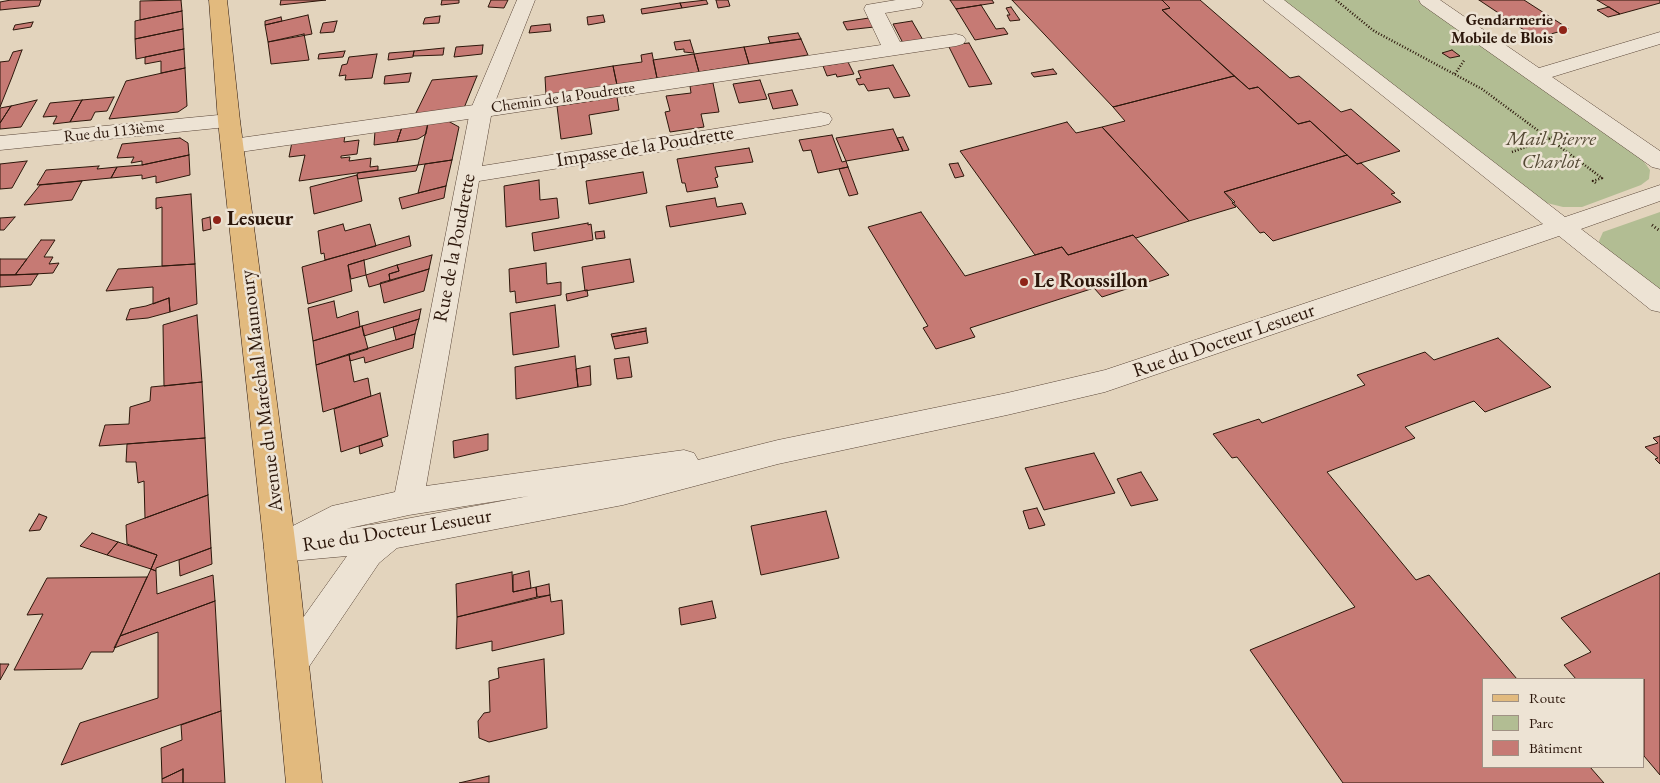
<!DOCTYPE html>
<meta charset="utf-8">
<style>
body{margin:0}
#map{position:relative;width:1660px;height:783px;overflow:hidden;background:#e3d4bd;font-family:"EB Garamond",serif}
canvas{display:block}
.legend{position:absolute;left:1482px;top:678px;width:162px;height:90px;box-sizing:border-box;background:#ede3d4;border:1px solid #a09184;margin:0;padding:6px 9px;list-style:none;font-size:15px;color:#2c170b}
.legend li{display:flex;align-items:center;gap:10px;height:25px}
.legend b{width:25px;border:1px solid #a09184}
</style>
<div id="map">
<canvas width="1660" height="783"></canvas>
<ul class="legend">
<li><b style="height:6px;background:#e2ba7e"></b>Route</li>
<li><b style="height:14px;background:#b2bd93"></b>Parc</li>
<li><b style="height:14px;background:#c67a74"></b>Bâtiment</li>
</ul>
</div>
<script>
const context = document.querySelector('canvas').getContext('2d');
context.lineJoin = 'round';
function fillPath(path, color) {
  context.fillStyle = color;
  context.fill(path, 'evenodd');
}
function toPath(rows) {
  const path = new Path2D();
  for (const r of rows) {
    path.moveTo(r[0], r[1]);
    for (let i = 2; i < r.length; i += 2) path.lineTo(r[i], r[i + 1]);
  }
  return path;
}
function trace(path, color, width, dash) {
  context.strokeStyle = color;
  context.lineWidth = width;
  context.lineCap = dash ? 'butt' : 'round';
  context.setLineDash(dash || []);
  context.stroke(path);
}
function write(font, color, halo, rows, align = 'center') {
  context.font = font + ' "EB Garamond",serif';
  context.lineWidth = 5;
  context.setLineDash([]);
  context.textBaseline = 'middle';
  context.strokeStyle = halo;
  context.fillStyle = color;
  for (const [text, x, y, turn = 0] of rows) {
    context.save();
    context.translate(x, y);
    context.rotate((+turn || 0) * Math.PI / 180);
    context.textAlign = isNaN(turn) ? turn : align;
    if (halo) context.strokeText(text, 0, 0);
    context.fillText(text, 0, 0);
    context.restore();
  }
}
fillPath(toPath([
 [1281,0,1417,0,1631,150,1642,159,1650,170,1649,179,1641,185,1582,207,1563,207,1543,202],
 [1660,212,1660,298,1601,253,1599,241,1603,232]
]), '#b2bd93');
const building = toPath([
 [11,0,41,0,39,6,0,10,0,2,11,0],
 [181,0,182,11,140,20,140,1,181,0],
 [281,0,326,0,280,5,281,0],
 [442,0,459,0,459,3,441,5,442,0],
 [491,0,508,0,504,8,488,7,491,0],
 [706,0,708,4,682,8,680,3,706,0],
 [716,0,728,0,730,6,718,8,716,0],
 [950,0,992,0,994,3,956,9,950,0],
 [1012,0,1162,0,1170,8,1162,10,1234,76,1113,107,1012,0],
 [1162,0,1200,0,1290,78,1299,76,1341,112,1351,109,1400,151,1357,164,1310,121,1298,124,1258,87,1249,89,1162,10,1170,8,1162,0],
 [1479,0,1524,0,1569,29,1536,38,1479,0],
 [1597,0,1660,0,1660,3,1620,14,1597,0],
 [680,3,682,8,642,14,641,9,680,3],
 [981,5,996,29,1004,28,1008,34,975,40,956,9,981,5],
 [1011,7,1020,20,1010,21,1007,15,1010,15,1006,8,1011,7],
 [1609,7,1620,14,1608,17,1597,10,1609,7],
 [182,11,183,29,135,39,135,21,182,11],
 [308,15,312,34,268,42,265,25,308,15],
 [603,15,605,22,588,25,587,17,603,15],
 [440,16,439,23,423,24,425,18,440,16],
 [281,17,282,21,265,25,265,21,281,17],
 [869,18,874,27,847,30,843,22,869,18],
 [337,21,334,32,320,33,323,23,337,21],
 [912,21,923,40,903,43,893,24,912,21],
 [33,22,31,27,13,30,15,25,33,22],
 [550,24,551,31,529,33,531,26,550,24],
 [183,29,184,49,136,59,135,39,183,29],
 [798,33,801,39,770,43,768,37,798,33],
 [304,34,309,60,271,64,268,42,304,34],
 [801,39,808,55,749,64,744,47,801,39],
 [690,40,694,53,684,52,684,49,676,50,674,42,690,40],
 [969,43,992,84,969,87,948,45,969,43],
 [483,45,482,54,454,57,456,47,483,45],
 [744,47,749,64,699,72,694,54,744,47],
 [444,48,443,55,413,56,414,51,444,48],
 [184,49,185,68,161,73,161,61,145,64,145,57,184,49],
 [22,50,12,77,0,107,0,62,9,61,13,52,22,50],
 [1452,50,1460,56,1450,58,1442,53,1452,50],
 [345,51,343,57,318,59,319,54,345,51],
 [414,51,413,57,388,60,389,53,414,51],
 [652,53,657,78,617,85,613,66,642,62,641,55,652,53],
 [377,54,372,78,345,80,346,75,339,76,342,65,347,64,349,57,377,54],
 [694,54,699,72,657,78,653,60,694,54],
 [848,62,854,74,837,77,836,74,827,76,823,66,848,62],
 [893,65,910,96,894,98,889,88,868,91,864,84,859,85,856,79,861,78,858,71,893,65],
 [613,66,617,85,546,95,545,77,613,66],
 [185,68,187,106,178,112,109,119,126,81,185,68],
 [1053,69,1057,74,1034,77,1031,73,1053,69],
 [411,73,409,82,384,84,385,76,411,73],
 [477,76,464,108,415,115,432,80,477,76],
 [1234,76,1249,89,1258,87,1298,124,1310,121,1347,155,1224,192,1235,202,1232,203,1236,207,1189,221,1102,127,1125,121,1113,107,1234,76],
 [760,80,767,99,739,103,733,84,760,80],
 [713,83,719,112,701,114,704,127,670,132,665,112,670,111,666,96,691,93,690,86,713,83],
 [792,90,798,105,773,109,768,94,792,90],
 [114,97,107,111,95,112,91,120,70,122,82,100,114,97],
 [617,97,619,110,589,115,592,134,561,139,557,106,617,97],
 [37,100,21,127,0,129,0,123,11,106,37,100],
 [82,100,70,122,53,124,57,116,43,117,50,103,82,100],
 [11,106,0,123,0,108,11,106],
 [448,121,459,127,452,160,418,165,428,123,448,121],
 [1067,122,1076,133,1102,127,1189,221,1136,238,1133,235,1068,255,1062,247,1035,255,960,151,1067,122],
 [428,123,426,134,418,139,397,142,402,127,428,123],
 [402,127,397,142,374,145,375,131,402,127],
 [893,129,903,151,846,161,836,138,893,129],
 [345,135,344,142,359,140,357,154,341,156,341,158,350,157,349,161,371,158,370,167,378,166,378,170,299,181,305,155,289,157,292,142,345,135],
 [832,135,842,162,846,161,848,167,818,173,811,150,803,151,799,140,832,135],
 [903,137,909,150,903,151,897,138,903,137],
 [180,138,188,143,189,155,142,165,142,161,131,163,134,157,117,158,122,144,180,138],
 [749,148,753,162,715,167,718,177,715,178,718,187,687,192,685,183,682,183,677,159,749,148],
 [189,155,190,175,156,183,156,176,142,179,142,175,111,178,117,167,142,165,189,155],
 [1347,155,1357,164,1361,163,1395,193,1391,194,1401,202,1273,241,1264,232,1260,233,1224,192,1347,155],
 [452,160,446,186,418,193,425,164,452,160],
 [27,161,12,188,0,189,0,164,27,161],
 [958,163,964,176,955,178,949,164,958,163],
 [418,165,416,171,358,179,357,175,358,173,418,165],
 [99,166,97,169,117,167,111,178,37,185,46,170,99,166],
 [848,167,858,194,849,196,839,169,848,167],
 [643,172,647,193,589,204,586,181,643,172],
 [357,175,362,201,314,214,310,187,357,175],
 [539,180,540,200,557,198,559,218,506,227,504,186,539,180],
 [82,181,72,200,24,205,40,185,82,181],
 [446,186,444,198,402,209,399,198,446,186],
 [191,194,195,264,162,266,162,207,156,209,156,198,191,194],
 [715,198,717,207,742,203,746,214,670,227,666,206,715,198],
 [921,212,965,276,1062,247,1068,255,1133,235,1169,275,1102,297,1094,288,970,328,975,337,936,349,923,328,928,326,868,227,921,212],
 [15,217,4,230,0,230,0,218,15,217],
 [210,217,211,229,203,231,202,219,210,217],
 [588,223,588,225,591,224,593,240,534,251,532,233,588,223],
 [343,224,345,231,370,224,376,246,325,260,324,253,321,254,318,231,343,224],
 [604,231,605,238,596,239,595,232,604,231],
 [409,236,411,246,348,265,352,291,308,304,302,267,409,236],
 [41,240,55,240,44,257,53,257,49,264,59,263,53,273,15,275,41,240],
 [432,255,429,269,390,281,389,274,399,271,397,265,432,255],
 [0,259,27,259,15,275,0,275,0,259],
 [630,259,634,282,585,291,582,267,630,259],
 [364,260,366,275,351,279,348,265,364,260],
 [546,263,547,284,561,282,561,295,516,303,515,291,510,292,509,269,546,263],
 [195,264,197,304,170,312,169,298,153,304,153,287,106,291,118,269,195,264],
 [397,265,399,271,389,274,390,281,369,287,366,275,397,265],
 [429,269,424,291,384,303,380,283,429,269],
 [38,274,31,285,0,287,0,275,38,274],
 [587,290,588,296,567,301,566,294,587,290],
 [169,298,170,312,148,318,126,320,130,309,146,306,169,298],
 [334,301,337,318,358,311,360,327,313,341,308,308,334,301],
 [555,305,559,347,513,355,510,313,555,305],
 [421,309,419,319,364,336,362,326,421,309],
 [197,315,202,382,164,386,163,325,197,315],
 [419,319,415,334,396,340,393,327,419,319],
 [362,326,368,349,316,365,313,341,362,326],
 [646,328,646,331,612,337,611,334,646,328],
 [646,331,648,343,615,349,612,337,646,331],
 [415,334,413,348,365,363,364,357,350,361,349,354,415,334],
 [1498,338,1551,387,1485,412,1474,401,1405,427,1415,438,1327,472,1416,580,1429,575,1517,679,1484,679,1484,767,1590,767,1604,783,1343,783,1250,650,1355,607,1237,457,1232,458,1213,434,1259,419,1262,423,1365,385,1357,375,1425,352,1434,360,1498,338],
 [349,354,354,382,368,378,371,396,323,412,316,365,349,354],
 [575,356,578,387,516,399,515,367,575,356],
 [629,357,632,377,617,379,614,359,629,357],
 [590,366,591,385,578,387,576,369,590,366],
 [202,382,205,438,99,446,105,425,129,424,130,407,150,401,151,387,202,382],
 [380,393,388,436,341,452,334,409,380,393],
 [488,434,488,450,454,458,453,441,488,434],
 [1660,436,1660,464,1655,459,1658,458,1645,447,1658,443,1653,438,1660,436],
 [205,438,208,495,145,518,144,481,138,483,136,462,126,462,127,444,205,438],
 [381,439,383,446,360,454,359,446,381,439],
 [1094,453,1115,493,1044,510,1025,468,1094,453],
 [1141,472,1158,500,1131,506,1117,479,1141,472],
 [208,495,211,548,156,568,156,571,151,569,157,555,127,544,126,525,208,495],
 [1037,508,1045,525,1029,529,1023,511,1037,508],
 [826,511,839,558,761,575,751,526,826,511],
 [39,514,47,517,40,530,29,531,39,514],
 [92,533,118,542,107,555,80,546,92,533],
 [118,542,157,555,151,569,107,555,118,542],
 [211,548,212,564,180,576,179,560,211,548],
 [151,569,156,571,157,594,213,575,215,601,120,636,151,569],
 [529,571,531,588,513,592,513,575,529,571],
 [512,572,513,592,536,587,537,597,457,617,456,584,512,572],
 [1660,573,1660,775,1644,756,1644,679,1576,679,1564,665,1591,652,1561,618,1660,573],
 [147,577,113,652,91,652,82,669,14,670,43,614,27,615,47,578,147,577],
 [549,584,550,595,537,597,536,587,549,584],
 [550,595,551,602,562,600,564,634,492,651,492,641,456,649,457,617,550,595],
 [215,601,221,711,61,765,80,723,158,698,158,632,114,648,120,636,215,601],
 [712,601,716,618,681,625,679,608,712,601],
 [544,659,547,728,489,742,479,738,478,721,484,713,490,712,489,681,499,678,498,668,544,659],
 [0,664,9,664,0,680,0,664],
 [221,711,225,783,183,783,183,769,162,779,161,748,182,740,181,725,221,711],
 [183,769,183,783,162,783,162,779,183,769],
 [489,776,489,783,459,783,489,776]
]);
fillPath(building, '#c67a74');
trace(building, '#2c170b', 1);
const pedestrian = toPath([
 [481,104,489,106,492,111,489,116,233,153,225,151,222,146,225,141,233,139,481,104]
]);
const minor = toPath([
 [517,0,535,0,495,102,881,45,864,9,866,5,896,0,921,0,923,3,921,7,885,13,900,42,956,34,963,36,966,40,963,44,956,46,491,116,482,166,821,112,829,114,832,119,829,124,821,126,479,181,426,486,684,450,694,453,698,460,778,440,1007,393,1105,370,1543,224,1263,0,1284,0,1565,217,1660,185,1660,201,1581,229,1660,289,1660,312,1651,310,1559,236,1105,392,1007,415,778,464,623,505,397,548,379,563,304,674,292,678,280,674,275,662,280,650,347,556,280,562,269,558,264,548,269,538,332,506,395,492,470,111,517,0],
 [529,496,389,522,345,529,409,515,529,496],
 [1419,0,1440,0,1539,68,1660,32,1660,44,1552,77,1660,151,1660,169,1652,167,1421,4,1419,0],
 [229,114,237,116,240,121,237,126,0,150,0,136,229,114]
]);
const primary = toPath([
 [209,0,227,0,240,121,296,548,322,783,286,783,264,548,218,121,209,0]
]);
trace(pedestrian, '#5a4638', 1);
trace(minor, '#5a4638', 1);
trace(primary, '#2c170b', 1);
trace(toPath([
 [1336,0,1374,31,1482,89,1602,178,1593,181,1597,184],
 [1455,74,1465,59],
 [1512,152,1568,132]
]), '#2c170b', 2.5, [1, 2]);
trace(toPath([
 [1652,225,1660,231]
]), '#2c170b', 3, [1, 2.5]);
fillPath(pedestrian, '#ede3d4');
fillPath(minor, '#ede3d4');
fillPath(primary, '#e2ba7e');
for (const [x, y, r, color] of [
 [1563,30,5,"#8f2418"],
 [217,220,5,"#8f2418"],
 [1024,282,5,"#8f2418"]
]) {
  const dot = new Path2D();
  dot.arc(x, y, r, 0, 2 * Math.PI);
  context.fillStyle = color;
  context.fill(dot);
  trace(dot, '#ede3d4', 2);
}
write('bold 16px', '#2c170b', '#ede3d4', [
 ["Gendarmerie",1553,21],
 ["Mobile de Blois",1553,39]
], 'right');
write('16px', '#2c170b', '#ede3d4', [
 ["Chemin de la Poudrette",563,98,-8],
 ["Rue du 113ième",114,132,-6]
]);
write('italic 20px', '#544934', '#ede3d4', [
 ["Mail Pierre",1551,140],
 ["Charlot",1551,163]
]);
write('20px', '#2c170b', '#ede3d4', [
 ["Impasse de la Poudrette",645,147,-9],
 ["Rue de la Poudrette",455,248,-79],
 ["Rue du Docteur Lesueur",1224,341,-19],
 ["Avenue du Maréchal Maunoury",262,391,-97],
 ["Rue du Docteur Lesueur",397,531,-9]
]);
write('bold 20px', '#2c170b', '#ede3d4', [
 ["Lesueur",227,220],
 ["Le Roussillon",1034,282]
], 'left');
</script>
